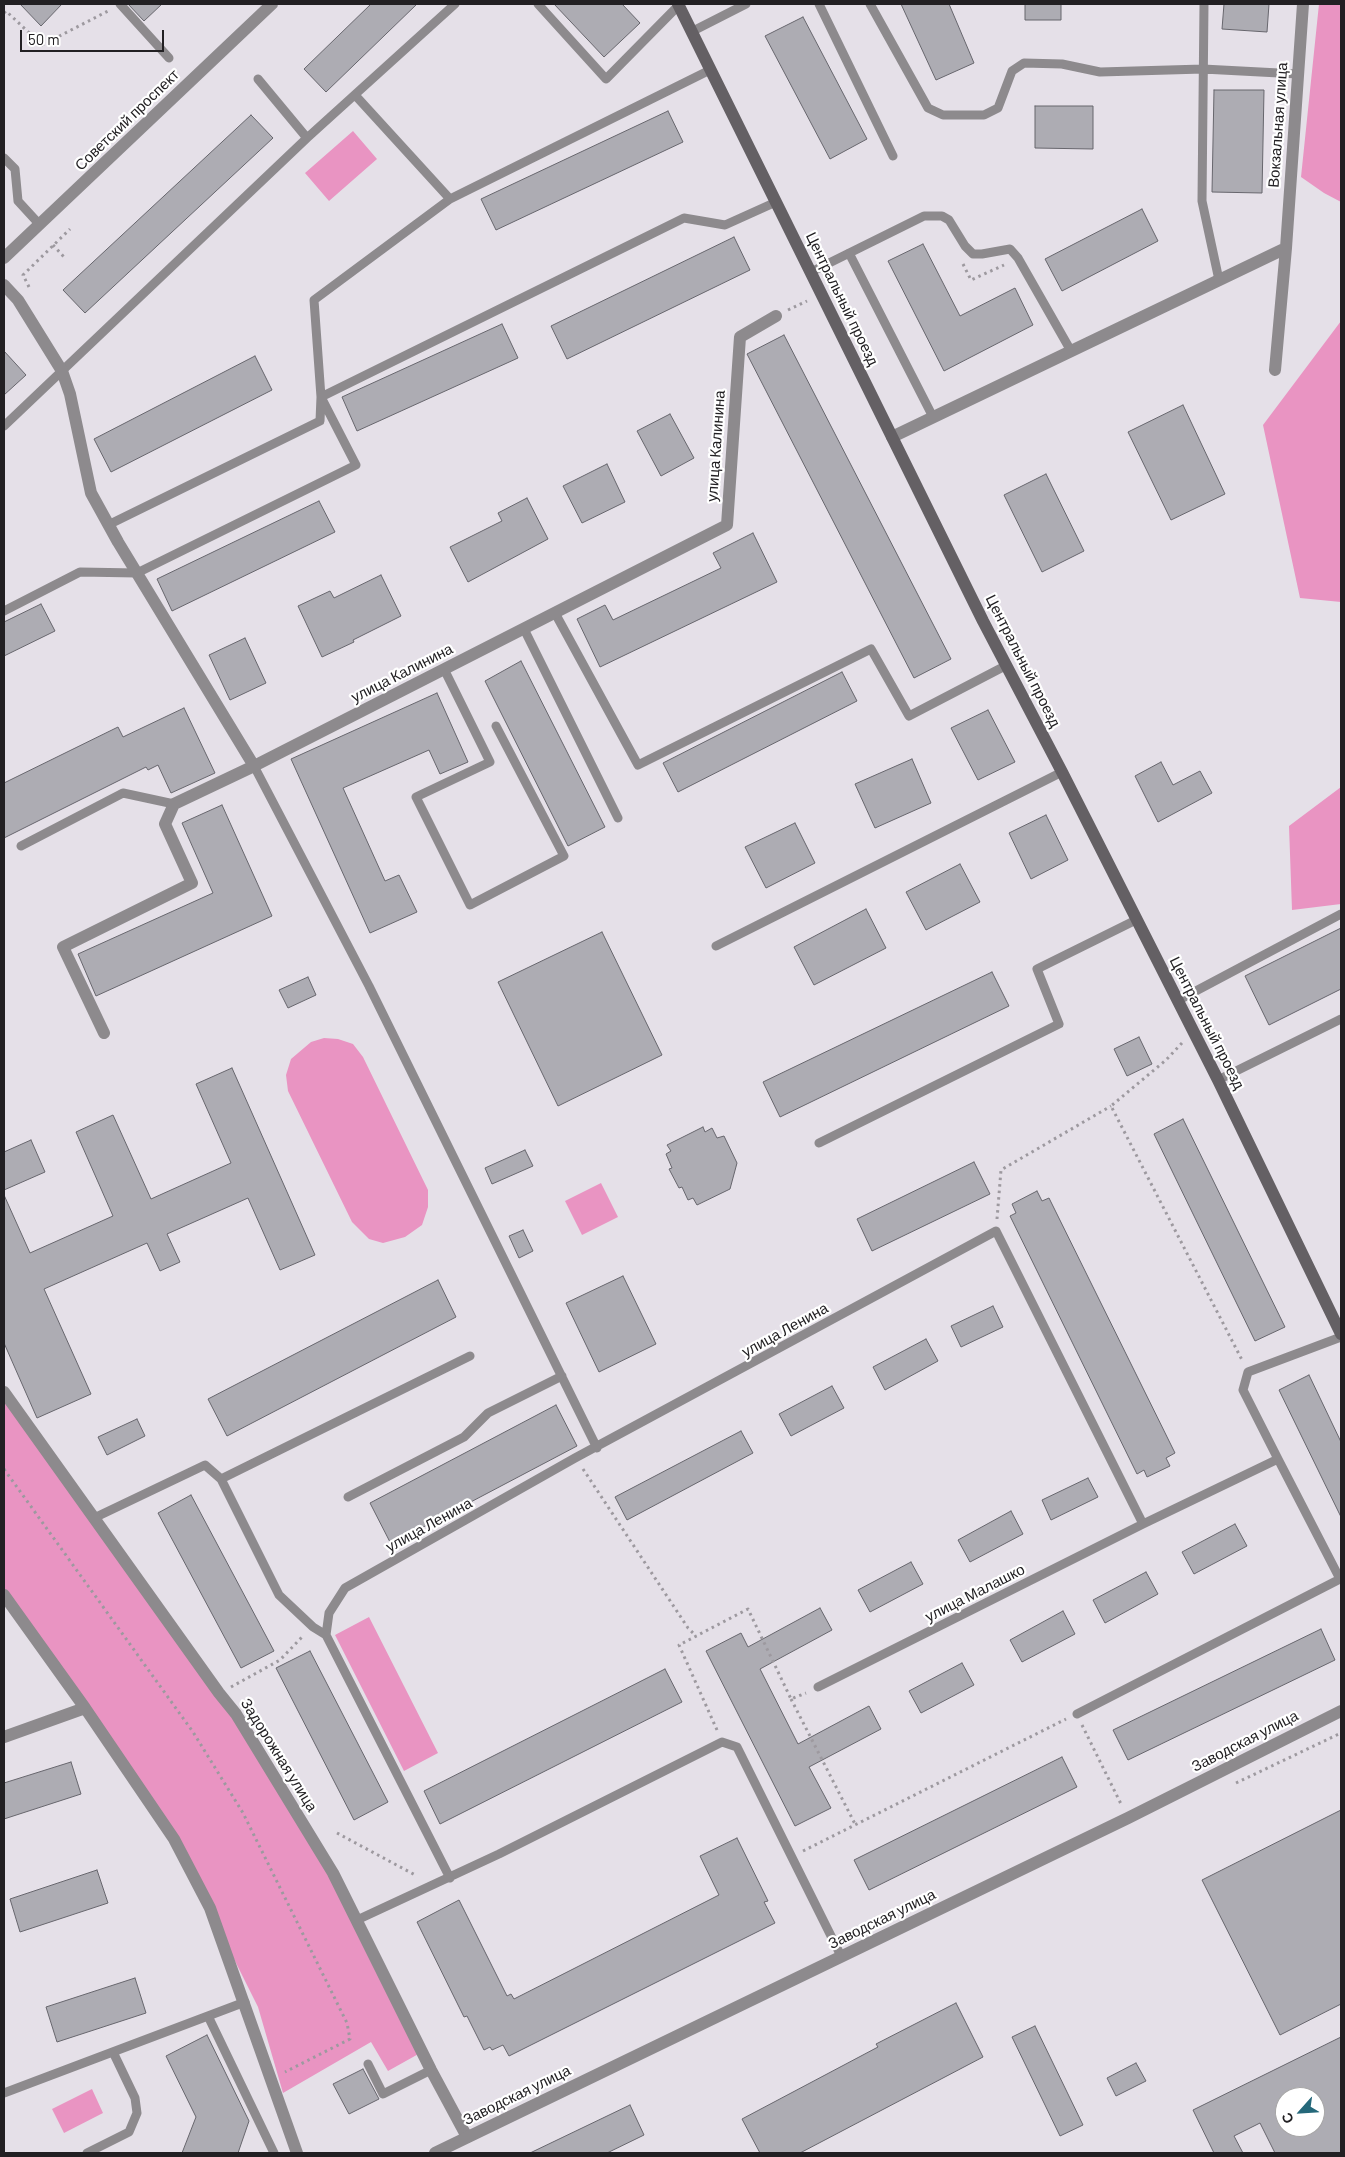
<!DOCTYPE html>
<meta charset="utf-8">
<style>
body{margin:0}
#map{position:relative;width:1345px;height:2157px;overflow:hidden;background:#e5e0e8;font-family:Barlow,sans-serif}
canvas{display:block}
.frame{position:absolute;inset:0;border:5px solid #222023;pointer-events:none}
.north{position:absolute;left:1275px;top:2087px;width:50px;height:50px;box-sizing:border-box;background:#fff;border:1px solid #a7a6a7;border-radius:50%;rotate:244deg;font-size:14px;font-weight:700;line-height:20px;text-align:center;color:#222023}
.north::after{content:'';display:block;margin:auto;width:18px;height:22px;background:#25687a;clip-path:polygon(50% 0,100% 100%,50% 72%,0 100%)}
.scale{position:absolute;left:20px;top:30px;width:144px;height:22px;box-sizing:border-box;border:2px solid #222023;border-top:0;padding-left:6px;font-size:15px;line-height:18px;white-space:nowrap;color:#222023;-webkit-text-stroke:4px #fff;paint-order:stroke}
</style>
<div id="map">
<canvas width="1345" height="2157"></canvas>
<div class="frame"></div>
<div class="north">С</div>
<div class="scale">50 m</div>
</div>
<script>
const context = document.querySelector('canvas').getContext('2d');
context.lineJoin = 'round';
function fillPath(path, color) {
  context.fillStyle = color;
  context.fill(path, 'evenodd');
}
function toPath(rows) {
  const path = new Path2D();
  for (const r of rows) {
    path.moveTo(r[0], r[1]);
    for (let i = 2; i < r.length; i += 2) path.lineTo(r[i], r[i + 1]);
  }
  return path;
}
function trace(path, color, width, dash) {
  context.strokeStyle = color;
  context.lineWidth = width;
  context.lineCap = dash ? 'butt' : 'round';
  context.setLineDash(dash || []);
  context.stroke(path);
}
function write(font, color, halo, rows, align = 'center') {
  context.font = font + ' Barlow,sans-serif';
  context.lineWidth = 4.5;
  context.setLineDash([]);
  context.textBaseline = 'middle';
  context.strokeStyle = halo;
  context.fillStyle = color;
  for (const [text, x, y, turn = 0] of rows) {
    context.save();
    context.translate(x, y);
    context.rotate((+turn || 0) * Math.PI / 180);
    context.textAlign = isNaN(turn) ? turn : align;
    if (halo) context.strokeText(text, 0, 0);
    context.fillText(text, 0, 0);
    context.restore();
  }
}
fillPath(toPath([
 [1319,4,1341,4,1341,202,1324,193,1301,177],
 [353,131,377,159,329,201,305,173],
 [1341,321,1341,602,1300,598,1263,425],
 [1341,787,1341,904,1292,910,1289,826],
 [324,1038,338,1039,353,1044,363,1057,428,1190,428,1207,422,1225,405,1237,383,1243,369,1239,352,1222,288,1091,286,1075,291,1059,311,1042],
 [601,1183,618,1217,582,1235,565,1201],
 [4,1390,219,1693,333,1873,422,2052,388,2071,371,2042,283,2093,258,2007,174,1839,4,1596],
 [369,1617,438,1753,404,1771,335,1635],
 [92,2089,103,2113,64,2133,52,2109]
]), '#e994c2');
const building = toPath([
 [20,4,62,4,41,26,20,4],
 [128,4,162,4,144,21,128,4],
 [371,4,417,4,326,92,304,69,371,4],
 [554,4,622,4,640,23,604,57,554,4],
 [901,4,949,4,974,63,936,80,901,4],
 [1025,4,1061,4,1061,20,1025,20,1025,4],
 [1224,4,1269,4,1267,32,1222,29,1224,4],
 [803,17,867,139,830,159,765,36,803,17],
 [1214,90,1264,90,1262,193,1212,192,1214,90],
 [1035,106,1093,106,1093,149,1035,148,1035,106],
 [668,111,683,142,496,230,481,199,668,111],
 [251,115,273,138,85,313,63,290,251,115],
 [1142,209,1158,241,1062,291,1045,259,1142,209],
 [734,237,750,270,567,359,551,326,734,237],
 [923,244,960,316,1015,288,1033,325,944,371,888,261,923,244],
 [502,324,518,358,357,431,342,397,502,324],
 [784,335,951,659,914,678,747,354,784,335],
 [4,351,26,375,4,395,4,351],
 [255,356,272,390,111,472,94,439,255,356],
 [1183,405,1225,494,1171,520,1128,432,1183,405],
 [670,414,694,458,661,476,637,431,670,414],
 [607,464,625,502,582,523,563,486,607,464],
 [1046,474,1084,551,1042,572,1004,495,1046,474],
 [527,498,548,539,468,582,450,547,502,521,498,513,527,498],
 [319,501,335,532,172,611,157,579,319,501],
 [753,533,777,582,600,667,577,619,605,605,613,620,721,568,713,553,753,533],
 [381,575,401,616,353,640,354,642,322,657,298,606,330,591,334,598,381,575],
 [41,604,55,631,4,656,4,622,41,604],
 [245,638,266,683,230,700,209,655,245,638],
 [521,661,605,827,568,846,485,681,521,661],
 [842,672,857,701,678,792,663,763,842,672],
 [437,693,468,762,440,774,429,750,343,788,385,881,399,875,417,912,370,933,291,759,437,693],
 [184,708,215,773,171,793,158,765,148,770,146,767,4,838,4,783,118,727,123,737,184,708],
 [988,710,1015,762,978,780,951,728,988,710],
 [912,759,931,803,875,828,855,784,912,759],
 [1161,762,1173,785,1200,771,1212,793,1158,822,1135,776,1161,762],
 [222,805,272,916,96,996,78,954,213,893,182,823,222,805],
 [1046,815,1068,860,1031,879,1009,833,1046,815],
 [795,823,815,863,766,888,745,847,795,823],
 [960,864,980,902,926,930,906,892,960,864],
 [866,909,886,948,814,985,794,947,866,909],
 [1341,928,1341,989,1269,1025,1245,976,1341,928],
 [602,932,662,1055,558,1106,498,982,602,932],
 [992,972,1009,1006,780,1117,763,1082,992,972],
 [308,977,316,995,288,1008,279,990,308,977],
 [1139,1037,1152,1064,1127,1076,1114,1049,1139,1037],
 [232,1068,315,1255,280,1270,248,1198,167,1234,180,1262,160,1271,147,1243,44,1289,91,1394,37,1418,4,1343,4,1195,30,1253,113,1216,76,1132,113,1115,151,1199,231,1163,196,1084,232,1068],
 [1183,1119,1285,1327,1255,1341,1154,1134,1183,1119],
 [703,1127,705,1132,712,1128,717,1138,724,1136,737,1163,730,1189,697,1205,693,1198,688,1200,682,1187,679,1188,669,1169,672,1168,666,1154,671,1151,667,1145,703,1127],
 [31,1140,45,1172,4,1190,4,1152,31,1140],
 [525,1150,533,1166,492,1184,485,1168,525,1150],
 [974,1162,990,1194,872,1251,857,1219,974,1162],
 [1037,1191,1042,1201,1049,1198,1175,1453,1166,1458,1170,1466,1147,1477,1144,1470,1137,1474,1010,1216,1016,1213,1012,1204,1037,1191],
 [523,1230,533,1251,519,1258,509,1236,523,1230],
 [623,1276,656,1344,599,1372,566,1303,623,1276],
 [438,1280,456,1317,227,1436,208,1399,438,1280],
 [993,1306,1003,1327,961,1347,951,1326,993,1306],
 [926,1339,938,1361,885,1390,873,1367,926,1339],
 [1309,1375,1341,1442,1341,1517,1279,1390,1309,1375],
 [832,1386,844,1408,791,1436,779,1414,832,1386],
 [556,1405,577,1446,391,1544,370,1503,556,1405],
 [137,1419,145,1436,107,1455,98,1437,137,1419],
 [741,1431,753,1453,627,1520,615,1497,741,1431],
 [1088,1478,1098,1497,1051,1520,1042,1500,1088,1478],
 [191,1495,274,1651,241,1668,158,1513,191,1495],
 [1011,1511,1023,1534,970,1562,958,1540,1011,1511],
 [1235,1524,1247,1546,1194,1574,1182,1552,1235,1524],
 [911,1562,923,1584,870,1612,858,1590,911,1562],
 [1146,1572,1158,1594,1105,1623,1093,1600,1146,1572],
 [820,1608,832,1630,760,1669,798,1744,869,1706,881,1729,809,1767,831,1808,795,1826,706,1651,741,1633,748,1647,820,1608],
 [1063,1611,1075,1634,1022,1662,1010,1640,1063,1611],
 [1321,1629,1335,1660,1128,1760,1113,1730,1321,1629],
 [310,1651,388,1802,354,1820,276,1668,310,1651],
 [962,1663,974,1685,921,1713,909,1691,962,1663],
 [665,1669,682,1702,440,1824,424,1791,665,1669],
 [1062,1757,1077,1787,869,1890,854,1860,1062,1757],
 [71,1762,81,1794,4,1819,4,1783,71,1762],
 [1341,1810,1341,2004,1280,2035,1202,1880,1341,1810],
 [737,1838,768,1901,764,1902,775,1923,509,2056,503,2045,492,2050,490,2047,484,2050,467,2016,464,2017,417,1922,459,1900,507,1996,511,1994,514,1999,719,1895,700,1856,737,1838],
 [97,1870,108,1903,20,1932,10,1899,97,1870],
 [135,1978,146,2013,57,2042,46,2007,135,1978],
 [956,2003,983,2057,800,2153,760,2153,742,2119,878,2047,876,2044,956,2003],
 [1035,2026,1083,2125,1060,2136,1012,2037,1035,2026],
 [207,2035,249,2121,238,2153,182,2153,196,2117,166,2056,207,2035],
 [1341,2037,1341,2153,1275,2153,1260,2123,1234,2136,1243,2153,1214,2153,1193,2110,1341,2037],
 [1285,2097,1315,2097,1315,2127,1285,2127,1285,2097],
 [1136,2063,1146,2081,1116,2096,1107,2078,1136,2063],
 [363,2069,379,2099,349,2114,333,2084,363,2069],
 [630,2105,644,2135,607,2153,530,2153,630,2105]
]);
fillPath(building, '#adacb3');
trace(building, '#67666d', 1);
trace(toPath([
 [4,13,6,11,42,45,110,10],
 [53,245,64,257],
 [963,264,971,280,1004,265],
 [29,287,23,275,70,229],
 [788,310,807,301],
 [1182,1043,1166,1060,1111,1106,1242,1360],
 [997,1219,1001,1170,1111,1106],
 [4,1469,193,1732,243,1813,347,2023,350,2039,285,2072],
 [583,1469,688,1628,696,1636],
 [231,1687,280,1660,303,1636],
 [791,1699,855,1824],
 [1082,1725,1121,1804],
 [717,1730,679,1645,748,1609,791,1699,806,1693],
 [1236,1783,1341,1733],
 [337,1833,417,1876],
 [803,1851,1066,1719]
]), '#9d999f', 3, [2.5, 4]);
trace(toPath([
 [120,4,169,58],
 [538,4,606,79,679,5],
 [819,4,893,156],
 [870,4,928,108,943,115,984,115,998,108,1012,71,1024,63,1062,64,1100,72,1203,69,1298,74],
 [1204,4,1202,201,1219,280],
 [691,32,746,4],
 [258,79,307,138],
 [355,95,450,199],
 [4,158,15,169,18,201,40,225],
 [849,253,933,417],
 [811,272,924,216,942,216,949,220,965,246,973,254,982,254,1010,249,1018,258,1071,351],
 [4,426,307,138,455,4],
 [108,525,320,421,321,397,314,300,450,199,710,70],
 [4,611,80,572,137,573,356,465,321,397,684,218,725,225,776,202],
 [555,613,638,765,871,649,909,716,1007,665],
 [524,629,618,818],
 [444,669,490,762,416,797,470,905,564,856,496,726],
 [254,766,369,986,597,1448],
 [21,846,123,793,174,804],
 [716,946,1062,772],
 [1177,1001,1341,914],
 [1218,1080,1341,1019],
 [819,1143,1059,1024,1037,969,1136,920],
 [221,1479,279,1595,313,1627,326,1635,450,1878],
 [348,1497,464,1437,488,1413,562,1376],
 [94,1518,205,1465,221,1479,470,1356],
 [326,1635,329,1613,345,1588,575,1458,996,1231,1143,1524],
 [818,1687,1143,1524,1278,1459,1243,1390,1248,1372,1341,1337],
 [1077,1714,1340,1579,1278,1459],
 [357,1920,499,1854,722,1742,737,1747,841,1956],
 [208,2016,274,2153],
 [368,2064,383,2094,431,2070],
 [4,2093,245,2002],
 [87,2153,129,2132,137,2113,135,2098,113,2052]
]), '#8d8a8d', 9);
trace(toPath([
 [4,285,18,300,62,371,70,394,91,493,118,542,254,766],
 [1275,370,1286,248,1303,4],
 [892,437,1286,248],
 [104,1033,63,947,192,883,165,824,174,804,254,766,727,525,740,337,776,316],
 [4,1392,219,1693,236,1714,333,1873,431,2070,467,2137],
 [4,1595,85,1708,174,1839,210,1908,297,2153],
 [4,1737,85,1708]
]), '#8d8a8d', 12);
trace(toPath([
 [4,258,272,4],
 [435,2153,1128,1818,1341,1711]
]), '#8d8a8d', 12);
trace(toPath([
 [678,4,983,621,1062,772,1218,1080,1341,1334]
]), '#646064', 12);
write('15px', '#222023', '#fff', [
 ["Советский проспект",127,120,-44],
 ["Вокзальная улица",1278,125,-86],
 ["Центральный проезд",842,299,64],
 ["улица Калинина",716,446,-86],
 ["Центральный проезд",1023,661,63],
 ["улица Калинина",402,673,-27],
 ["Центральный проезд",1207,1023,63],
 ["улица Ленина",785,1330,-29],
 ["улица Ленина",429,1525,-29],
 ["улица Малашко",975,1593,-27],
 ["Заводская улица",1245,1741,-27],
 ["Задорожная улица",279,1755,58],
 ["Заводская улица",882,1919,-26],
 ["Заводская улица",517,2095,-26]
]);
</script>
